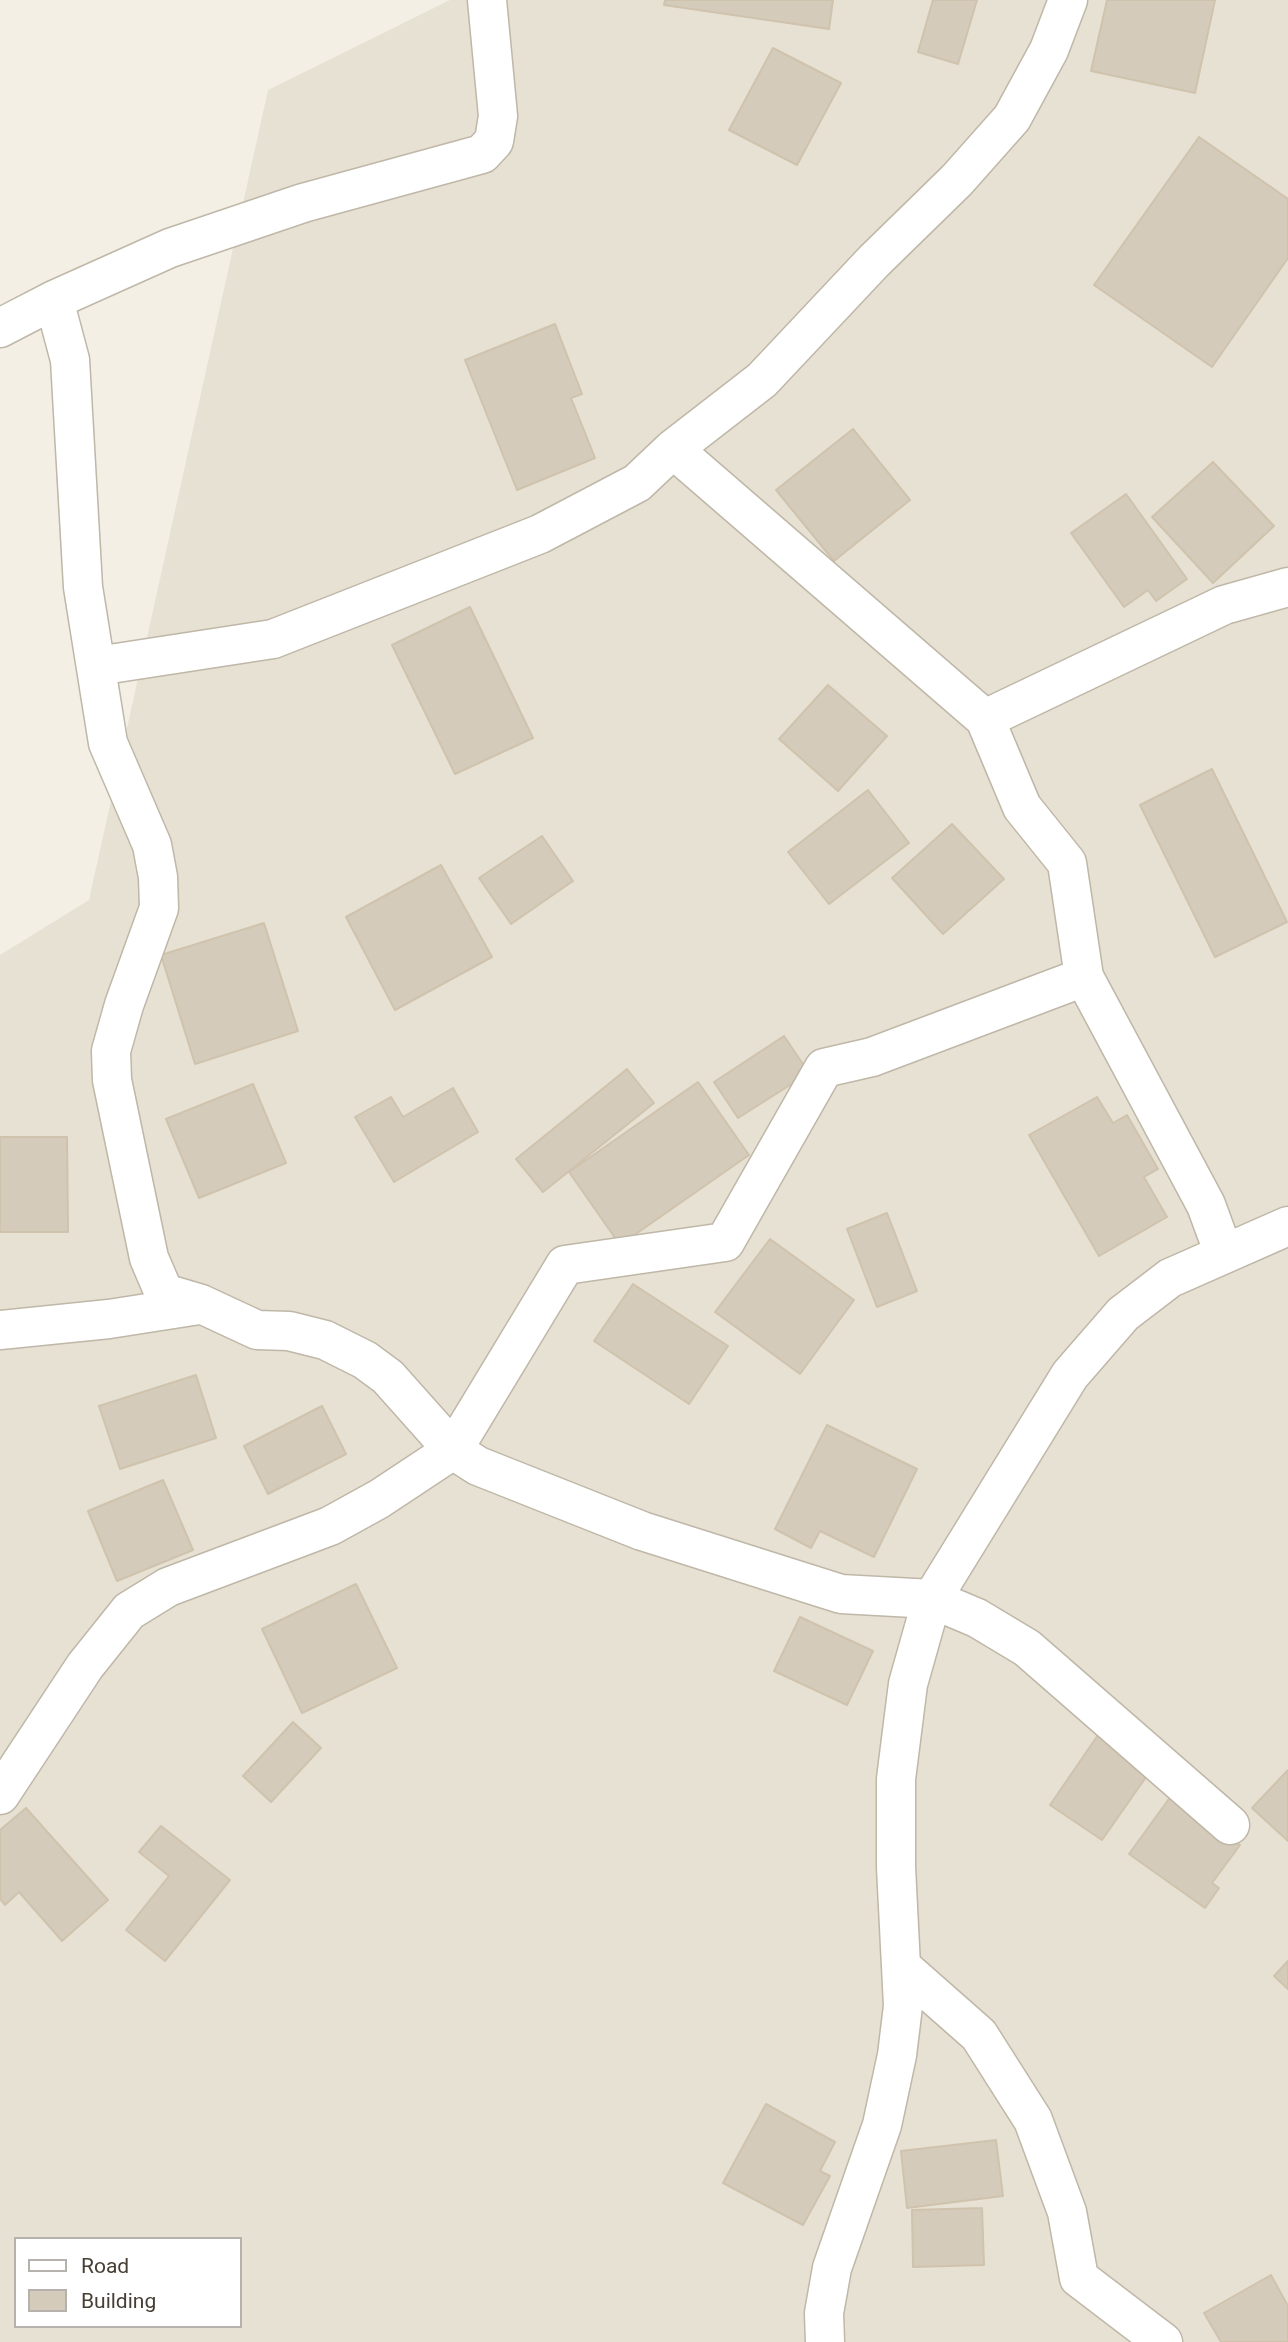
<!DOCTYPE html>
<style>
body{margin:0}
#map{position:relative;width:1288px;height:2342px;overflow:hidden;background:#f3efe5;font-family:Roboto,sans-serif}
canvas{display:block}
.legend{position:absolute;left:14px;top:2237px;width:228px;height:91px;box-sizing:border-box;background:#fff;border:2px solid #b5b2ae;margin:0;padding:9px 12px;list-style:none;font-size:21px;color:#463f34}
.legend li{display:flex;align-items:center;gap:14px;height:35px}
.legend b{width:35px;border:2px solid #b5b2ae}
</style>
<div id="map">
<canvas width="1288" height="2342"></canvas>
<ul class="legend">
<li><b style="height:9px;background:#fff"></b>Road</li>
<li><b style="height:19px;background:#d5cbba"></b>Building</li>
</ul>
</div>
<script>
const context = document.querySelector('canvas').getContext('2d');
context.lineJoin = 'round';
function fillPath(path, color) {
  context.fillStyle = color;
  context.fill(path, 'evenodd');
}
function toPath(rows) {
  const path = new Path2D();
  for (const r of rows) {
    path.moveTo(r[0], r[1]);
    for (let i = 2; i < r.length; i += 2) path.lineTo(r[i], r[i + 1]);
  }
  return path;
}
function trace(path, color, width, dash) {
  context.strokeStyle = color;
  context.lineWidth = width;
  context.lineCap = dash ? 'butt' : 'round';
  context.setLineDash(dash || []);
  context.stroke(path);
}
fillPath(toPath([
 [450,0,1288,0,1288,2342,0,2342,0,955,89,900,268,90],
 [16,2239,240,2239,240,2326,16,2326]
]), '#e7e1d3');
const building = toPath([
 [665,0,833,0,829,29,664,5,665,0],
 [933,0,977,0,958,64,918,52,933,0],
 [1107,0,1215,0,1195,93,1091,71,1107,0],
 [773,48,841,83,797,165,729,130,773,48],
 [1199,137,1288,199,1288,258,1212,367,1094,285,1199,137],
 [555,324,582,394,571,398,595,458,517,490,465,360,555,324],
 [853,429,910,500,834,561,776,490,853,429],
 [1213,462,1274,526,1213,583,1152,517,1213,462],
 [1126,494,1187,579,1156,601,1148,590,1124,607,1071,533,1126,494],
 [470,607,533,738,455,774,392,645,470,607],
 [828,685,887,736,838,791,779,739,828,685],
 [1212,769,1287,922,1215,957,1140,805,1212,769],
 [868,790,909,843,829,904,788,852,868,790],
 [952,824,1004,879,943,934,892,878,952,824],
 [542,836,573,881,511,924,479,878,542,836],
 [441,865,492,957,395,1010,346,917,441,865],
 [264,923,298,1031,195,1064,161,955,264,923],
 [784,1036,809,1073,738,1118,714,1082,784,1036],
 [627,1069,654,1103,543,1192,516,1159,627,1069],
 [698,1082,749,1155,620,1245,569,1172,698,1082],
 [253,1084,286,1163,199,1198,166,1119,253,1084],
 [453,1088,478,1132,394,1182,355,1117,391,1097,403,1117,453,1088],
 [1097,1097,1113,1123,1127,1115,1158,1169,1144,1177,1167,1217,1099,1256,1029,1135,1097,1097],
 [0,1137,67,1137,68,1232,0,1232,0,1137],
 [887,1213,917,1291,877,1307,847,1229,887,1213],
 [770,1239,854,1300,800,1374,715,1312,770,1239],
 [633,1284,728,1346,689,1404,594,1341,633,1284],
 [196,1375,216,1438,120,1469,99,1406,196,1375],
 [322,1406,346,1454,268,1494,244,1446,322,1406],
 [827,1425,917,1469,874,1557,820,1531,811,1548,775,1529,827,1425],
 [163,1480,193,1550,117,1581,88,1511,163,1480],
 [356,1584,397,1668,302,1713,262,1629,356,1584],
 [800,1617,873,1651,847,1705,774,1671,800,1617],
 [293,1722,321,1748,271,1802,243,1776,293,1722],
 [1098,1735,1151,1770,1102,1840,1050,1805,1098,1735],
 [1288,1770,1288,1841,1252,1808,1288,1770],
 [1171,1796,1240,1845,1212,1883,1219,1888,1205,1908,1129,1854,1171,1796],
 [26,1808,108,1900,62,1941,19,1892,5,1905,0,1899,0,1830,26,1808],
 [161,1826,230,1880,165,1961,126,1930,169,1876,139,1852,161,1826],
 [1288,1961,1288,1989,1274,1976,1288,1961],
 [766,2104,835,2142,820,2171,830,2176,803,2225,723,2183,766,2104],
 [996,2140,1003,2196,907,2208,901,2151,996,2140],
 [982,2208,984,2265,913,2267,912,2210,982,2208],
 [1271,2275,1288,2306,1288,2342,1221,2342,1204,2313,1271,2275]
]);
fillPath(building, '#d5cbba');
trace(building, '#d0c3ad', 2);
const minor = toPath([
 [54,300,70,360,83,587,108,743,152,845,158,877,159,908,124,1005,111,1051,112,1080,149,1258,164,1293,201,1304,257,1330,289,1331,325,1340,365,1360,388,1377,453,1450,478,1466,642,1531,841,1594,932,1599,977,1618,1027,1648,1230,1825],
 [0,328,54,300,170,248,303,203,482,154,494,141,498,116,487,0],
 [673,449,985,719,1022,807,1067,863,1084,977,1206,1205,1224,1254],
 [97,666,273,639,540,534,637,483,673,449,762,380,874,261,957,180,1012,118,1049,50,1068,0],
 [985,719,1224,605,1288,587],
 [0,1330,109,1319,199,1305],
 [0,1795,85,1666,129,1611,168,1587,330,1526,379,1499,453,1450,565,1265,725,1242,824,1068,872,1057,1084,977],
 [903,1968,979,2035,1033,2120,1067,2212,1079,2278,1163,2342],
 [825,2342,824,2313,832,2268,882,2125,897,2055,903,2006,896,1867,896,1779,908,1684,932,1599,1070,1375,1123,1314,1170,1278,1288,1226]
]);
trace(minor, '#bfb7a7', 41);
trace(minor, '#fff', 38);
</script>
